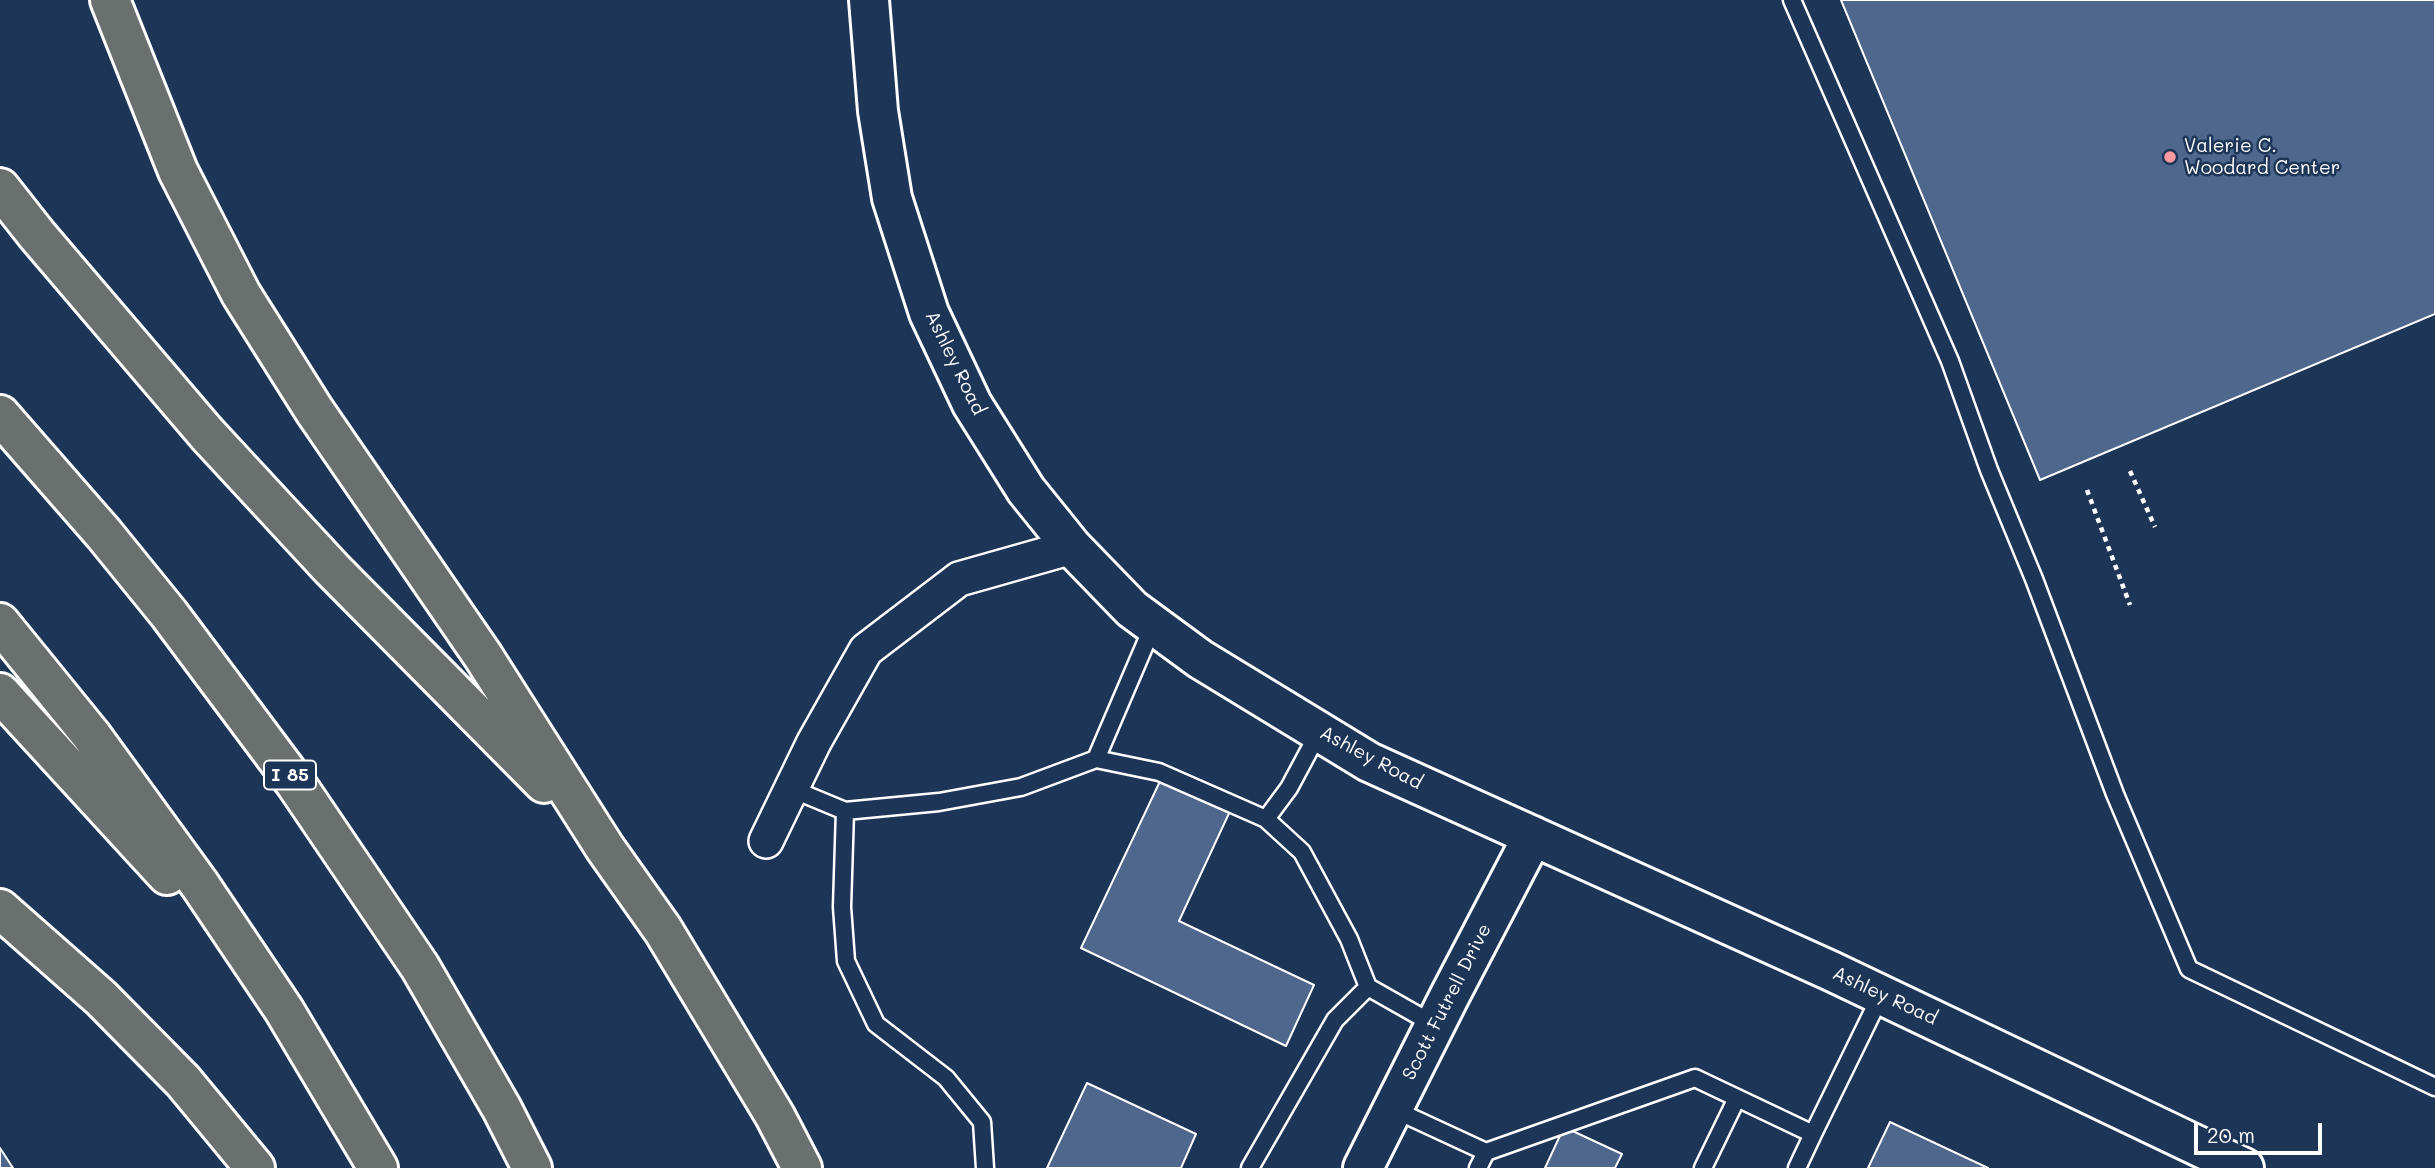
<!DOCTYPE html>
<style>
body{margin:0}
#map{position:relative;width:2435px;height:1168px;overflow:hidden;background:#1d3557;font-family:Mali,sans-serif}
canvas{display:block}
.scale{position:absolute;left:2194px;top:1123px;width:128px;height:32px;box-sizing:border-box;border:4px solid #fff;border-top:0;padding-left:9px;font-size:21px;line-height:24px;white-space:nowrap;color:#fff;-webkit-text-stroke:5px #1d3557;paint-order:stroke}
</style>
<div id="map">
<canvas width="2435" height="1168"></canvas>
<div class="scale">20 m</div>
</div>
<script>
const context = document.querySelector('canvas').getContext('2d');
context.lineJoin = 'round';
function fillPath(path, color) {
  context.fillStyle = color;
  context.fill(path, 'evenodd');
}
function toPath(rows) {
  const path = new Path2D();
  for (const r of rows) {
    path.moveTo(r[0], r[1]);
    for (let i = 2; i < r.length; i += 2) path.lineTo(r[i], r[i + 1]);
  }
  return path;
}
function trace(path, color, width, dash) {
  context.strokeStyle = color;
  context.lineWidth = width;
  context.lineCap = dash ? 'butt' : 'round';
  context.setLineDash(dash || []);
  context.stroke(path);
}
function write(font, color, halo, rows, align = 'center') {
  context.font = font + ' Mali,sans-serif';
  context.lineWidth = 5;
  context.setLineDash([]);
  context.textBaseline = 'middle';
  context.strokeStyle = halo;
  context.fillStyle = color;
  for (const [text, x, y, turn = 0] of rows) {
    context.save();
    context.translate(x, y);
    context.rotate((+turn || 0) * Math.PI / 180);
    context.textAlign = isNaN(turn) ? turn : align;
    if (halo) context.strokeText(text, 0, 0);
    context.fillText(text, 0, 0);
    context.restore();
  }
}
const building = toPath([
 [1841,0,2435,0,2435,314,2040,480,1841,0],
 [1162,777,1231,809,1179,921,1314,985,1286,1046,1081,948,1162,777],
 [1087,1083,1196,1134,1181,1168,1047,1168,1087,1083],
 [1890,1122,1988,1168,1868,1168,1890,1122],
 [1564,1127,1622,1154,1615,1168,1545,1168,1564,1127],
 [0,1148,13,1168,0,1168,0,1148]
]);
fillPath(building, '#4f678d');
trace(building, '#fff', 2);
const lane = toPath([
 [1792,0,1950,361,1989,470,2034,579,2115,794,2189,969,2435,1087],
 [1096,759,1153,626],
 [792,789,845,811,939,802,1021,787,1096,759,1159,772,1266,819,1302,852,1349,939,1368,987,1435,1025],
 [845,811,842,907,846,961,876,1024,946,1078,982,1122,985,1168],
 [1266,819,1289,788,1319,732],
 [1393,1109,1486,1152,1695,1078,1813,1134,1881,995],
 [1250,1168,1335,1020,1368,987],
 [1478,1168,1486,1152],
 [1703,1168,1737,1098],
 [1797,1168,1813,1134]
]);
const street = toPath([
 [766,841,814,742,866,650,959,579,1072,547]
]);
const secondary = toPath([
 [869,0,878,111,892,198,929,313,972,404,1026,490,1072,547,1132,609,1200,659,1369,762,1831,971,2244,1168],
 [1363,1168,1449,997,1533,836]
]);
const highway = toPath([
 [110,0,178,171,241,294,314,410,483,656,605,848,663,930,775,1116,802,1168],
 [0,188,37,235,207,434,332,569,544,783],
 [0,415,104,534,169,614,296,784,420,967,502,1109,532,1168],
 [0,623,91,735,200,885,284,1010,378,1168],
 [0,693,167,875],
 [0,909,101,998,183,1081,255,1168]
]);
trace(lane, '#fff', 21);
trace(street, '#fff', 38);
trace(secondary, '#fff', 44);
trace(highway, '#fff', 44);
trace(toPath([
 [2130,471,2155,527],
 [2087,490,2130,605]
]), '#fff', 4.5, [5, 5]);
trace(lane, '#1d3557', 16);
trace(street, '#1d3557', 33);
trace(secondary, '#1d3557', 38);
trace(highway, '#6a706d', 38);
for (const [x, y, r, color] of [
 [2170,157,7,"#ff9aa2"]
]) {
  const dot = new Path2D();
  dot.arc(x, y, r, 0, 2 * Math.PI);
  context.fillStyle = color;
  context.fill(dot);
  trace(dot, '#1d3557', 2.5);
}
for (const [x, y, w] of [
 [290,775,52]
]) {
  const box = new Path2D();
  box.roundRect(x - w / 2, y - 14.5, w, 29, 5);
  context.fillStyle = '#1d3557';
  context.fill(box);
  trace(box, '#fff', 2);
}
write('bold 18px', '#fff', null, [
 ["I 85",290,775]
]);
write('19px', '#fff', '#1d3557', [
 ["Valerie C.",2184,146],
 ["Woodard Center",2184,168]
], 'left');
write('19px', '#fff', '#1d3557', [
 ["Ashley Road",955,363,64],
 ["Ashley Road",1371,758,28],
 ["Ashley Road",1885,996,25],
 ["Scott Futrell Drive",1447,1002,-63]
]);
</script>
